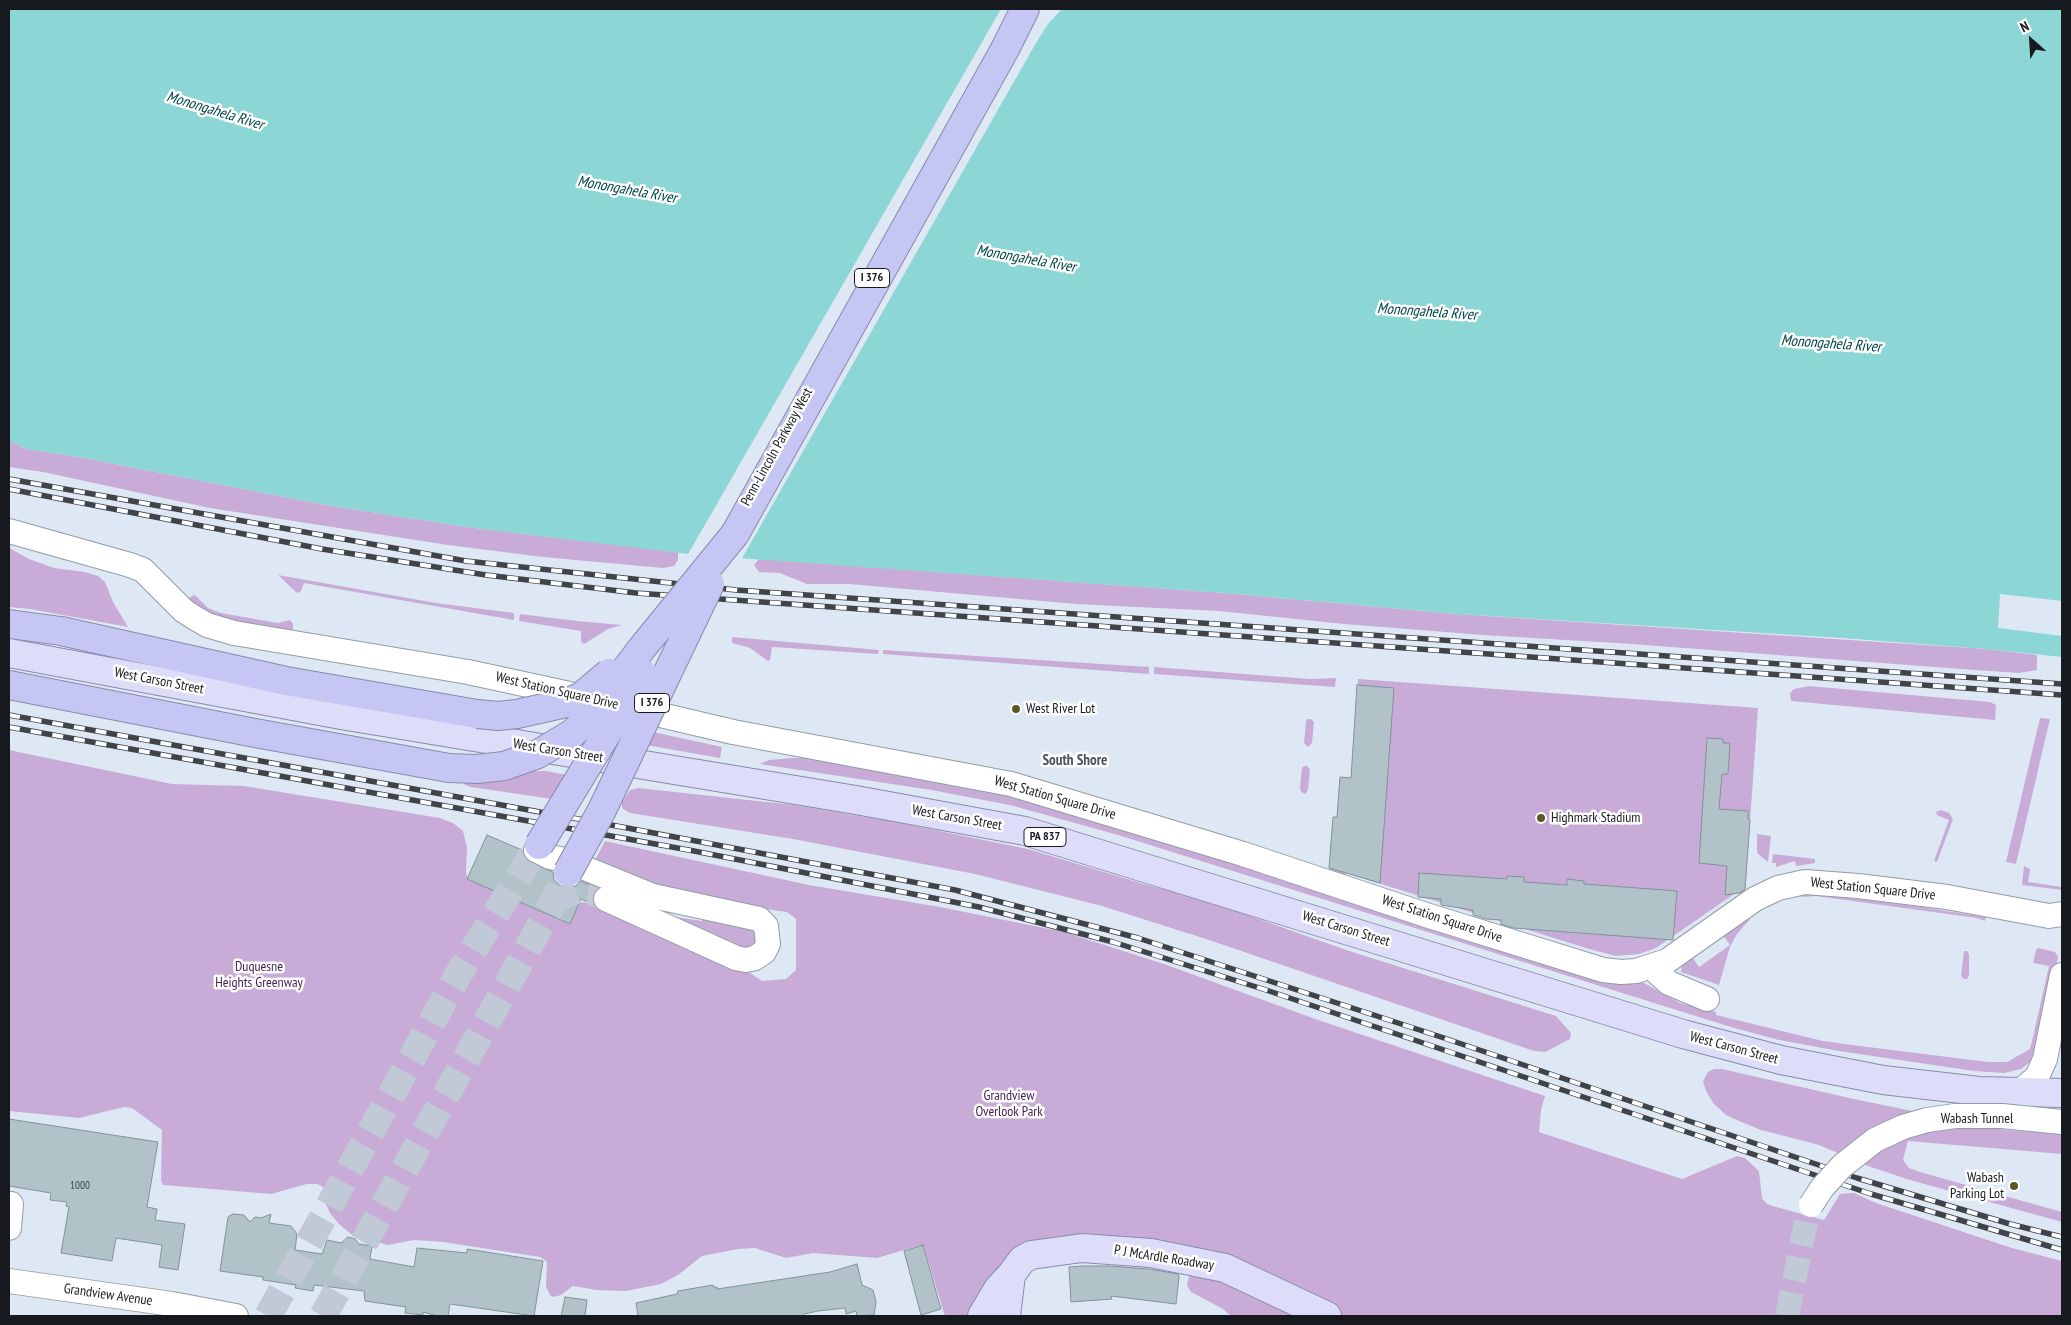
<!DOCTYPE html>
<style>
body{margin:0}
#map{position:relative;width:2071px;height:1325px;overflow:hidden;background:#dee8f5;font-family:"PT Sans Narrow",sans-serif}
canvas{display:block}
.frame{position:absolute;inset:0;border:10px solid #161a1e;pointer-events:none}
.north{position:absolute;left:2006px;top:15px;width:50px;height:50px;-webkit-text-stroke:4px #fff;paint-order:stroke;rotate:334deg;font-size:14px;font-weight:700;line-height:20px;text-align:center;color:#161a1e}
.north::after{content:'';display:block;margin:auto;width:18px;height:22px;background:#161a1e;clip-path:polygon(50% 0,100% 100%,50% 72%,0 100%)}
</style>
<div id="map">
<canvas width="2071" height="1325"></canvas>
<div class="frame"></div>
<div class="north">N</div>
</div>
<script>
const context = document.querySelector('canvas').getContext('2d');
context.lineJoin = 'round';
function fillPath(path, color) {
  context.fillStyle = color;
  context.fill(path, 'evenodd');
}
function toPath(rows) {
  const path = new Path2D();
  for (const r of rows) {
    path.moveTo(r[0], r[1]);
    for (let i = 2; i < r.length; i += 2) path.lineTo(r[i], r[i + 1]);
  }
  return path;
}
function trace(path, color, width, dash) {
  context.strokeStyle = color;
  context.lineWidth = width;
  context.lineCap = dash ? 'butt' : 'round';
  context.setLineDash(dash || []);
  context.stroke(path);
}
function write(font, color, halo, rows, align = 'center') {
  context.font = font + ' "PT Sans Narrow",sans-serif';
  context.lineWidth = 5;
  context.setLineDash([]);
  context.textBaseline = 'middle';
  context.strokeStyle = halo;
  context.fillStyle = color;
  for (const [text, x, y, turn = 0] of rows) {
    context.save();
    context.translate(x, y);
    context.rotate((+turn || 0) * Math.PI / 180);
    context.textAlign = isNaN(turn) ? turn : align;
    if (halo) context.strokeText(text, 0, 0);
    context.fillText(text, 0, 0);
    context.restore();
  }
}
fillPath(toPath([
 [9,441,27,449,79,457,321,504,466,527,678,552,678,560,674,566,663,568,543,557,448,545,210,508,43,472,9,467],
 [9,548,29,559,54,568,85,572,98,576,105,582,113,602,128,627,30,609,9,607],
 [759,559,1225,593,1457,614,1986,649,2037,655,2037,670,2019,673,1947,668,1632,644,1483,635,1344,624,1219,611,1076,604,849,584,807,584,780,573,759,572,754,565],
 [278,575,436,603,514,613,514,620,304,583,301,591,297,593],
 [195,595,208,608,221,613,278,623,290,620,293,624,293,631,217,618,188,600,190,597],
 [520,614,577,621,622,625,608,629,584,644,581,642,581,631,519,621],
 [732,637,879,650,878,654,772,647,770,660,768,661,750,648,732,643],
 [883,650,1149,667,1149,674,883,654],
 [1154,667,1310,679,1336,678,1335,687,1154,674],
 [1358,679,1758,708,1745,893,1734,894,1656,948,1639,954,1616,956,1589,949,1346,873,1345,876,1329,872,1333,817,1337,817,1340,777,1351,778],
 [1809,686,1990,702,1996,705,1995,720,1791,701,1790,693,1794,689],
 [2040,718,2050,719,2016,864,2006,862],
 [1308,719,1311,719,1314,722,1312,743,1308,747,1304,743,1306,721],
 [653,732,722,747,720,758,646,745],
 [9,750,172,784,244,786,440,818,453,823,463,831,467,848,466,872,468,879,569,924,579,902,589,903,737,964,762,981,786,979,796,970,796,919,787,912,694,899,656,887,595,860,605,841,809,885,940,907,1064,932,1164,964,1321,1021,1545,1096,1541,1110,1539,1132,1682,1179,1737,1156,1745,1158,1759,1171,1762,1198,1767,1204,1776,1207,1824,1220,1840,1194,1854,1193,1876,1203,2012,1248,2062,1261,2062,1316,1231,1316,1223,1309,1191,1292,1187,1285,1188,1279,1192,1273,1239,1260,1173,1243,1086,1235,1025,1243,1004,1260,968,1316,945,1316,924,1247,921,1245,877,1258,813,1253,786,1258,755,1248,738,1249,702,1256,678,1275,661,1284,626,1291,596,1290,573,1286,561,1295,553,1297,550,1295,546,1286,547,1262,540,1257,443,1242,414,1240,388,1245,352,1235,338,1223,330,1213,326,1204,326,1192,323,1187,317,1184,307,1184,271,1194,163,1185,161,1180,162,1130,132,1108,124,1107,79,1118,9,1111],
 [793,758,825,758,1015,796,1644,983,1680,1003,1716,1012,1716,1015,1823,1041,1852,1045,1988,1062,2007,1062,2030,1049,2033,1037,2049,966,2033,963,2036,950,2038,948,2055,952,2058,957,2036,1057,2021,1069,2004,1073,1974,1071,1839,1051,1779,1040,1734,1028,1118,835,1010,805,931,790,760,764,769,760],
 [1304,766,1307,766,1310,769,1308,790,1305,794,1301,792,1300,788,1302,768],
 [526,771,546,771,567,775,552,799,471,787,465,785,463,781],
 [638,788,794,805,890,821,1028,849,1147,885,1205,900,1346,950,1556,1016,1571,1033,1570,1039,1545,1052,1534,1051,1209,940,1102,906,975,874,793,839,630,813,622,808,622,802,630,790],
 [1941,810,1949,813,1953,819,1937,862,1934,861,1949,820,1937,815,1936,812],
 [1757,834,1771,836,1768,862,1757,853],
 [1773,854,1815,859,1815,863,1796,866,1795,861,1776,867,1776,863,1772,863],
 [2024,866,2030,869,2028,882,2062,887,2062,890,2022,885],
 [1815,892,1875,900,1986,917,1985,921,1977,918,1816,896,1802,897,1802,893],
 [663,915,702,921,703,917,755,929,757,944,746,952],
 [1748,916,1750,919,1737,934,1730,947,1719,985,1681,972,1682,964,1692,957,1699,967,1730,945,1723,935],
 [1964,951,1967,951,1969,954,1969,975,1967,979,1964,979,1961,976],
 [1714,1069,1722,1069,1854,1099,2005,1130,2062,1134,2062,1154,1908,1141,1903,1160,1909,1168,1920,1172,2062,1212,2062,1222,1910,1180,1865,1165,1819,1145,1761,1130,1739,1121,1726,1115,1713,1103,1706,1091,1703,1081,1708,1072]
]), '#c8acd7');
fillPath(toPath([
 [9,9,2062,9,2062,657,1986,649,1842,638,1457,614,1225,593,696,555,466,527,321,504,79,457,27,449,9,441]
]), '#8cd6d5');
fillPath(toPath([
 [1001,9,1062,9,1048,24,1036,43,741,560,687,556],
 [2000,594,2062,601,2062,636,1998,628]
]), '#dee8f5');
const building = toPath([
 [1357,685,1394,688,1380,883,1329,868,1333,817,1337,817,1340,777,1351,778,1357,685],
 [1707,738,1723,739,1723,743,1730,743,1728,774,1722,774,1719,809,1748,811,1748,819,1750,820,1745,889,1739,893,1725,895,1727,866,1699,863,1707,738],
 [487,835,522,850,524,857,529,862,553,872,554,880,561,886,569,888,576,886,580,881,598,888,593,894,594,905,581,899,570,924,467,879,487,835],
 [1419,873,1507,879,1507,876,1524,877,1524,882,1567,885,1567,879,1584,881,1584,884,1677,891,1673,940,1513,928,1501,924,1501,920,1486,919,1473,915,1473,910,1441,905,1441,899,1418,897,1419,873],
 [9,1119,158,1142,147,1207,157,1209,155,1220,185,1224,178,1270,159,1267,162,1245,116,1238,112,1261,61,1253,69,1207,66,1206,67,1202,50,1200,51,1193,9,1186,9,1119],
 [233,1214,244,1215,250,1222,255,1217,261,1218,271,1214,269,1223,291,1226,297,1234,295,1250,322,1254,327,1240,341,1243,348,1237,355,1239,359,1244,372,1246,370,1259,414,1267,417,1248,467,1253,467,1249,543,1261,534,1316,450,1304,448,1316,437,1316,423,1312,423,1315,405,1313,406,1307,365,1301,364,1291,314,1285,313,1291,295,1288,296,1285,263,1280,263,1277,220,1271,228,1217,233,1214],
 [923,1245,941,1309,921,1315,904,1251,923,1245],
 [857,1264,862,1285,873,1290,876,1302,874,1315,857,1316,856,1311,846,1314,845,1308,818,1311,804,1314,804,1316,638,1316,636,1303,677,1294,678,1291,713,1285,713,1287,717,1287,717,1289,830,1272,857,1264],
 [1083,1266,1109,1266,1149,1269,1178,1274,1179,1277,1176,1304,1111,1296,1112,1299,1071,1302,1069,1267,1083,1266],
 [565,1297,587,1300,585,1316,561,1316,565,1297]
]);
fillPath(building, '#b1c2c9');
trace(building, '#829299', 1);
trace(toPath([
 [554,901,579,891,592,893,606,899],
 [1787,1316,1808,1212]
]), '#c0c9d5', 24, [24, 12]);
trace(toPath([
 [268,1316,458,975,532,855],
 [323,1316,554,901,568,872]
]), '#c0c9d5', 28, [28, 14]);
const minor = toPath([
 [9,531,130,565,143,570,184,611,195,618,207,625,234,633,468,672,588,698],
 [631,708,733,732,1011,784,1243,854,1426,915,1603,970,1621,972,1636,971,1667,961,1755,899,1778,888,1805,882,1858,886,1947,897,2049,916,2062,914],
 [536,850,550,857,565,860,653,896,759,919,766,926,768,944,764,952,755,958,746,960,736,958,606,899],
 [1651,967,1669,983,1707,999],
 [2020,1091,2037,1077,2045,1059,2062,975],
 [9,1228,11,1204],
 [9,1281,172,1304,236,1316]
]);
const major = toPath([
 [9,653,341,715,856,800,1025,831,1683,1034,1781,1060,1883,1080,1979,1091,2062,1093],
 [982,1316,998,1289,1010,1276],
 [1006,1316,1011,1275,1022,1260,1031,1255,1082,1248,1151,1253,1225,1268,1327,1316]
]);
const highway = toPath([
 [735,534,1005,49,1025,9],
 [9,624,61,631,286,681,477,714],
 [9,685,255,733,449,768]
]);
trace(minor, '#929ca8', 26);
trace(major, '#888aaa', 30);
trace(highway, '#888aaa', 30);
trace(minor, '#fff', 24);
trace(major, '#ddddf9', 28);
trace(highway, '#c6c6f5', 28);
const rail = toPath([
 [9,479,466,561,736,590,2062,684],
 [9,489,322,549,486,575,636,593,2062,695],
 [9,715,622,827,955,890,1138,938,1441,1037,1857,1178,2010,1224,2062,1237],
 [9,727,694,851,979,907,1113,942,1266,990,1871,1194,2062,1250]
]);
trace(rail, '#3f444a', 5.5);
trace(rail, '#fff', 4, [11]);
const minorBridge = toPath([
 [1811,1205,1822,1188,1842,1166,1875,1140,1903,1127,1927,1120,1955,1116,2002,1116,2062,1122]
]);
const highwayBridge = toPath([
 [477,714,498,716,517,714,566,703,582,696,609,673],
 [449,768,477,769,504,766,538,754,573,733,594,712,642,648,735,534],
 [539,845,643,674],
 [568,872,602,810,710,584]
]);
trace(minorBridge, '#929ca8', 26, []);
trace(highwayBridge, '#888aaa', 30, []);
trace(minorBridge, '#fff', 24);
trace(highwayBridge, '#c6c6f5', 28);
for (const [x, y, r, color] of [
 [1016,709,5,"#5b5824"],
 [1541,818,5,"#5b5824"],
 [2014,1186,5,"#5b5824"]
]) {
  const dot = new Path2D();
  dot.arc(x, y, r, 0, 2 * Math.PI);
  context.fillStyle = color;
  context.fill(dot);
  trace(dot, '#fff', 2);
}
write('11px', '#3d4449', null, [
 ["1000",80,1186]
]);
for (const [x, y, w] of [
 [872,278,35],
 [652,703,35],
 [1045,837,42]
]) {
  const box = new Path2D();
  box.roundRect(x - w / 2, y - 9.5, w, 19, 4);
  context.fillStyle = '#fff';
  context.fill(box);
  trace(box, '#161a1e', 1);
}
write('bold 12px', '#161a1e', null, [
 ["I 376",872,278],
 ["I 376",652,703],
 ["PA 837",1045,837]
]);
write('14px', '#161a1e', '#fff', [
 ["Penn-Lincoln Parkway West",777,447,-61],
 ["West Carson Street",159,681,11],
 ["West Station Square Drive",557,691,13],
 ["West Carson Street",558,751,9],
 ["West Station Square Drive",1055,798,16],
 ["West Carson Street",957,818,10],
 ["West Station Square Drive",1873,889,6],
 ["West Station Square Drive",1442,919,18],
 ["West Carson Street",1346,929,17],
 ["West Carson Street",1734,1048,15],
 ["Wabash Tunnel",1977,1119],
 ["P J McArdle Roadway",1164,1258,9],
 ["Grandview Avenue",108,1295,8]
]);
write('14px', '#161a1e', '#fff', [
 ["West River Lot",1026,709],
 ["Highmark Stadium",1551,818],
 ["Wabash",2004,1178,"right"],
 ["Parking Lot",2004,1194,"right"]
], 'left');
write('14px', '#451e56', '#fff', [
 ["Duquesne",259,967],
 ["Heights Greenway",259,983],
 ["Grandview",1009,1096],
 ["Overlook Park",1009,1112]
]);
write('italic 15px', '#004647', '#fff', [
 ["Monongahela River",215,111,17],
 ["Monongahela River",627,190,10],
 ["Monongahela River",1026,259,10],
 ["Monongahela River",1427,312,4],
 ["Monongahela River",1831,344,4]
]);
write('bold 15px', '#4c545f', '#fff', [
 ["South Shore",1075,761]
]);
</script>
